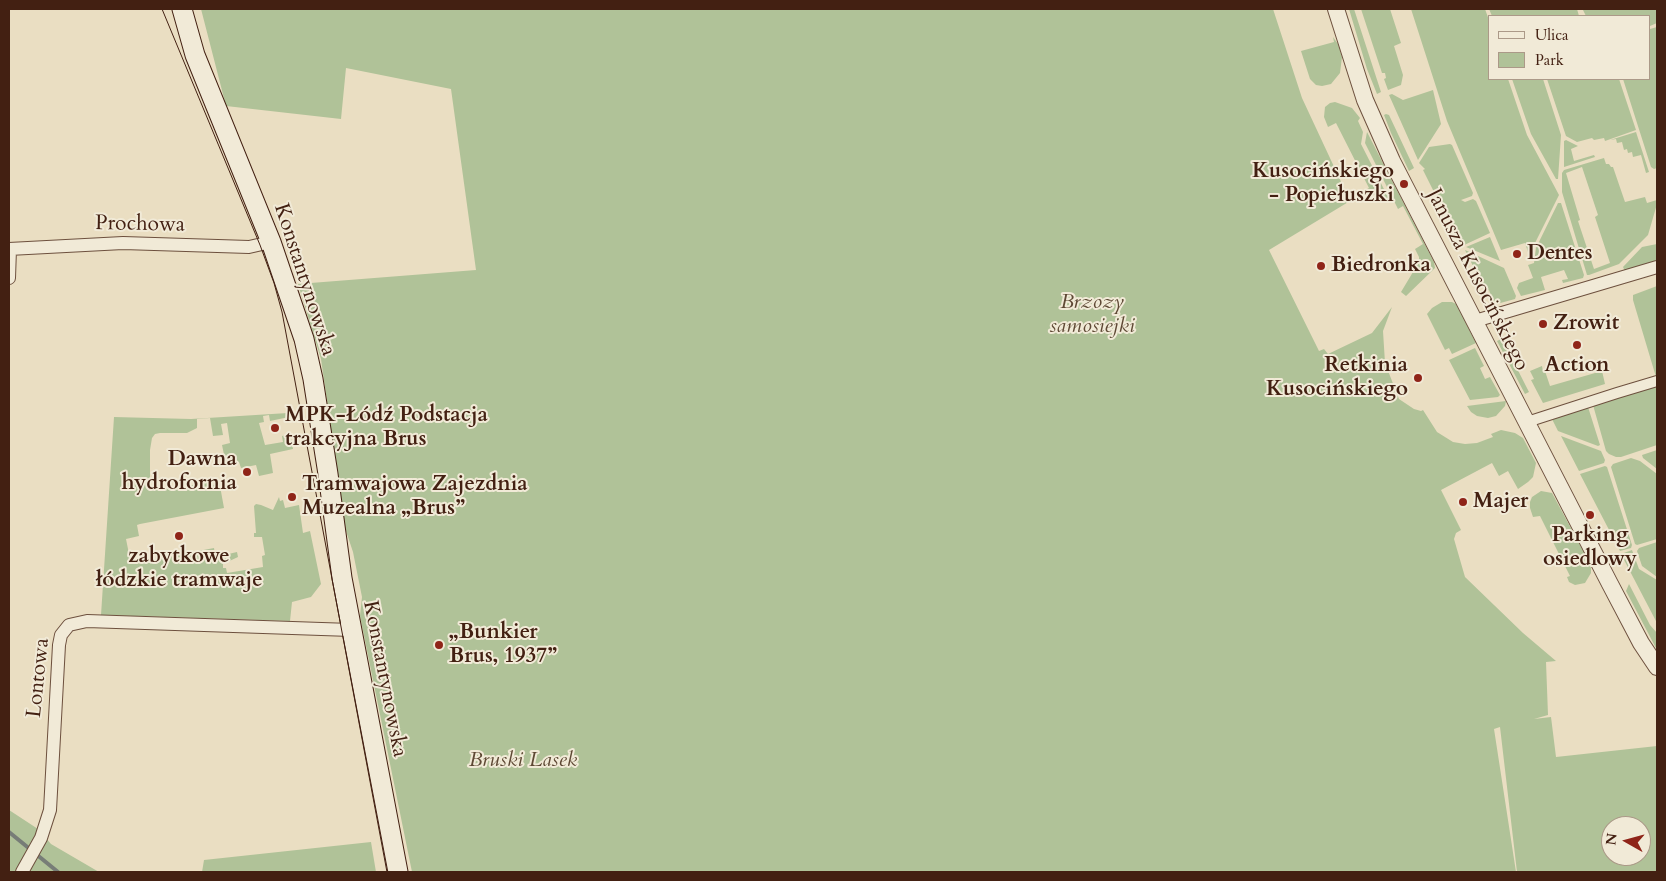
<!DOCTYPE html>
<meta charset="utf-8">
<style>
body{margin:0}
#map{position:relative;width:1666px;height:881px;overflow:hidden;background:#eadec2;font-family:Cardo,serif}
canvas{display:block}
.frame{position:absolute;inset:0;border:10px solid #432012;pointer-events:none}
.legend{position:absolute;left:1488px;top:15px;width:162px;height:65px;box-sizing:border-box;background:#f1ead7;border:1px solid #ab9988;margin:0;padding:6px 9px;list-style:none;font-size:15px;color:#432012}
.legend li{display:flex;align-items:center;gap:10px;height:25px}
.legend b{width:25px;border:1px solid #ab9988}
.north{position:absolute;left:1601px;top:816px;width:50px;height:50px;box-sizing:border-box;background:#f1ead7;border:1px solid #ab9988;border-radius:50%;rotate:277deg;font-size:14px;font-weight:700;line-height:20px;text-align:center;color:#432012}
.north::after{content:'';display:block;margin:auto;width:18px;height:22px;background:#8f2418;clip-path:polygon(50% 0,100% 100%,50% 72%,0 100%)}
</style>
<div id="map">
<canvas width="1666" height="881"></canvas>
<div class="frame"></div>
<ul class="legend">
<li><b style="height:6px;background:#f1ead7"></b>Ulica</li>
<li><b style="height:14px;background:#b0c298"></b>Park</li>
</ul>
<div class="north">N</div>
</div>
<script>
const context = document.querySelector('canvas').getContext('2d');
context.lineJoin = 'round';
function fillPath(path, color) {
  context.fillStyle = color;
  context.fill(path, 'evenodd');
}
function toPath(rows) {
  const path = new Path2D();
  for (const r of rows) {
    path.moveTo(r[0], r[1]);
    for (let i = 2; i < r.length; i += 2) path.lineTo(r[i], r[i + 1]);
  }
  return path;
}
function trace(path, color, width, dash) {
  context.strokeStyle = color;
  context.lineWidth = width;
  context.lineCap = dash ? 'butt' : 'round';
  context.setLineDash(dash || []);
  context.stroke(path);
}
function write(font, color, halo, rows, align = 'center') {
  context.font = font + ' Cardo,serif';
  context.lineWidth = 4;
  context.setLineDash([]);
  context.textBaseline = 'middle';
  context.strokeStyle = halo;
  context.fillStyle = color;
  for (const [text, x, y, turn = 0] of rows) {
    context.save();
    context.translate(x, y);
    context.rotate((+turn || 0) * Math.PI / 180);
    context.textAlign = isNaN(turn) ? turn : align;
    if (halo) context.strokeText(text, 0, 0);
    context.fillText(text, 0, 0);
    context.restore();
  }
}
fillPath(toPath([
 [201,9,1273,9,1302,98,1350,201,1269,250,1319,351,1324,349,1328,354,1372,333,1392,307,1383,331,1385,363,1399,399,1414,409,1421,411,1423,410,1437,432,1453,442,1465,444,1477,443,1493,437,1491,434,1501,430,1515,433,1523,438,1536,463,1533,477,1528,482,1518,489,1508,471,1499,476,1492,463,1441,490,1461,530,1456,533,1454,539,1465,577,1523,633,1556,661,1546,662,1548,715,1534,719,1551,717,1556,757,1657,746,1657,872,1517,872,1500,727,1494,729,1516,872,412,872,360,616,362,597,353,552,345,528,321,359,298,284,476,270,451,89,346,68,341,119,226,106],
 [1611,826,1641,826,1641,856,1611,856],
 [1349,9,1354,9,1381,92,1377,94,1367,69],
 [1361,9,1390,9,1401,43,1394,46,1403,75,1401,85,1388,90,1384,79,1386,78,1385,73,1382,73],
 [1411,9,1485,9,1490,23,1490,79,1508,79,1527,135,1559,195,1533,247,1531,261,1525,243,1501,250,1447,121],
 [1489,9,1577,9,1579,16,1492,16],
 [1587,9,1657,9,1657,23,1650,26,1650,16,1586,16,1583,10],
 [1657,27,1657,168,1654,169,1651,167,1623,79,1650,79,1650,29],
 [1333,37,1338,44,1342,57,1340,73,1331,84,1322,86,1316,85,1310,79,1301,51,1334,42],
 [1512,79,1543,79,1561,135,1558,179,1556,179,1531,134],
 [1547,79,1619,79,1636,130,1605,141,1604,138,1594,140,1592,138,1577,142,1566,136],
 [1433,90,1441,124,1418,160,1389,95,1392,94,1403,100],
 [1335,102,1352,108,1360,118,1358,121,1363,132,1361,144,1389,199,1379,194,1367,196,1362,192,1369,188,1336,123,1328,127,1324,117,1325,107,1330,103],
 [1386,114,1389,115,1414,168,1409,171,1391,133,1384,115],
 [1367,132,1434,262,1435,268,1406,296,1401,292,1419,262,1419,257,1415,249,1423,244,1403,206,1398,209,1365,143],
 [1636,132,1649,172,1646,173,1641,155,1633,157,1632,152,1628,153,1627,149,1624,150,1622,142,1617,143,1616,139,1610,140],
 [1566,140,1578,146,1571,149,1574,161,1594,155,1595,157,1564,167,1564,141],
 [1450,144,1452,145,1473,193,1472,196,1461,200,1465,202,1473,199,1476,201,1490,233,1462,246,1443,209,1446,208,1444,205,1441,206,1423,170,1425,169,1419,163,1429,147],
 [1604,158,1606,164,1609,164,1611,167,1613,167,1625,202,1645,197,1647,203,1657,200,1657,204,1648,235,1619,264,1589,275,1587,275,1562,192,1562,173,1564,170],
 [1582,167,1598,215,1595,217,1610,263,1594,269,1578,221,1580,220,1566,173],
 [1558,203,1561,203,1584,275,1583,278,1563,283,1562,280,1568,279,1564,270,1541,277,1545,290,1521,296,1517,288,1519,283,1533,278,1528,265,1534,263,1536,248],
 [1490,237,1500,261,1466,247],
 [1657,244,1657,260,1625,271,1623,267,1642,247],
 [1465,250,1504,268,1516,296,1515,299,1493,305,1489,297,1491,296,1489,290,1486,291,1480,280,1482,279,1479,273,1477,274],
 [1657,286,1657,377,1656,377,1633,300,1633,295],
 [1442,302,1452,302,1456,304,1476,343,1452,354,1449,348,1445,350,1427,314,1432,308],
 [1501,339,1502,339,1529,392,1525,394,1497,341],
 [1475,348,1484,366,1480,368,1485,379,1490,377,1500,395,1498,397,1470,400,1449,360],
 [1542,366,1543,372,1545,371,1550,386,1602,371,1605,384,1543,403,1531,380,1534,379,1530,371],
 [1657,384,1657,445,1621,457,1616,457,1609,454,1606,451,1593,405],
 [1506,401,1505,406,1496,416,1488,418,1477,416,1471,412,1467,406],
 [1588,407,1600,445,1598,446,1558,431,1552,419],
 [288,413,289,417,270,421,269,415,263,416,264,422,259,423,265,445,283,442,282,436,290,434,293,449,270,454,273,473,259,476,256,465,241,468,239,462,226,464,222,445,230,443,227,423,221,424,223,435,213,436,210,418,197,419,197,428,187,433,160,433,155,434,152,438,150,450,150,485,153,487,174,488,210,482,213,485,216,484,220,486,224,508,140,524,137,525,139,536,126,539,131,564,214,548,215,555,219,553,220,556,237,552,238,557,223,564,223,568,226,568,227,573,263,567,262,556,265,555,262,537,254,537,254,533,256,533,254,506,256,504,261,505,273,510,279,497,280,501,283,500,285,508,299,505,303,533,310,531,321,584,311,597,292,602,290,621,101,615,114,417,191,419],
 [1561,436,1601,451,1605,460,1604,463,1579,471],
 [1657,450,1657,469,1643,458,1642,455],
 [1631,458,1640,461,1657,474,1657,539,1637,545,1635,544,1611,467,1613,464],
 [1605,466,1607,467,1632,545,1631,548,1620,551,1580,474],
 [1541,491,1552,493,1587,558,1591,568,1591,573,1585,583,1575,585,1569,582,1567,577,1570,576,1540,516,1533,517,1530,508,1530,502,1532,497],
 [1657,542,1657,577,1642,566,1637,551,1639,548],
 [1632,550,1639,569,1657,580,1657,623,1621,554],
 [1629,584,1650,625,1657,633,1657,650,1626,591],
 [9,810,38,829,51,844,99,872,9,872],
 [371,842,376,872,202,872,204,860]
]), '#b0c298');
trace(toPath([
 [9,832,58,872]
]), '#777d77', 4);
const pedestrian = toPath([
 [1527,422,1617,393,1657,381]
]);
const minor = toPath([
 [9,249,123,243,249,247,271,242],
 [9,278,10,249],
 [1475,321,1657,267],
 [22,872,41,838,50,810,59,645,61,635,69,625,87,621,351,630]
]);
const tertiary = toPath([
 [1336,9,1365,100,1392,161,1610,584,1641,643,1657,667]
]);
const secondary = toPath([
 [182,9,195,55,271,242,304,339,313,379,328,474,342,578,398,872]
]);
trace(pedestrian, '#6d503e', 12);
trace(minor, '#6d503e', 14);
trace(tertiary, '#6d503e', 18);
trace(secondary, '#432012', 21);
trace(pedestrian, '#f1ead7', 10);
trace(minor, '#f1ead7', 12);
trace(tertiary, '#f1ead7', 16);
trace(secondary, '#f1ead7', 19);
trace(toPath([
 [162,9,260,245,274,283,282,312,387,872]
]), '#432012', 1);
for (const [x, y, r, color] of [
 [1404,184,5,"#8f2418"],
 [1517,254,5,"#8f2418"],
 [1321,266,5,"#8f2418"],
 [1543,324,5,"#8f2418"],
 [1577,345,5,"#8f2418"],
 [1418,378,5,"#8f2418"],
 [275,428,5,"#8f2418"],
 [247,472,5,"#8f2418"],
 [292,497,5,"#8f2418"],
 [1463,502,5,"#8f2418"],
 [1590,515,5,"#8f2418"],
 [179,536,5,"#8f2418"],
 [439,645,5,"#8f2418"]
]) {
  const dot = new Path2D();
  dot.arc(x, y, r, 0, 2 * Math.PI);
  context.fillStyle = color;
  context.fill(dot);
  trace(dot, '#f1ead7', 2);
}
write('bold 21px', '#432012', '#f1ead7', [
 ["Kusocińskiego",1394,172,"right"],
 ["- Popiełuszki",1394,196,"right"],
 ["Dentes",1527,254],
 ["Biedronka",1331,266],
 ["Zrowit",1553,324],
 ["Retkinia",1408,366,"right"],
 ["Kusocińskiego",1408,390,"right"],
 ["Action",1577,366,"center"],
 ["MPK-Łódź Podstacja",285,416],
 ["trakcyjna Brus",285,440],
 ["Dawna",237,460,"right"],
 ["hydrofornia",237,484,"right"],
 ["Tramwajowa Zajezdnia",302,485],
 ["Muzealna „Brus”",302,509],
 ["Majer",1473,502],
 ["Parking",1590,536,"center"],
 ["osiedlowy",1590,560,"center"],
 ["zabytkowe",179,557,"center"],
 ["łódzkie tramwaje",179,581,"center"],
 ["„Bunkier",449,633],
 ["Brus, 1937”",449,657]
], 'left');
write('21px', '#432012', '#f1ead7', [
 ["Prochowa",140,225,1],
 ["Konstantynowska",304,280,72],
 ["Janusza Kusocińskiego",1477,280,63],
 ["Lontowa",39,678,-84],
 ["Konstantynowska",384,679,79]
]);
write('italic 21px', '#5e4834', '#f1ead7', [
 ["Brzozy",1092,303],
 ["samosiejki",1092,327],
 ["Bruski Lasek",523,761]
]);
</script>
